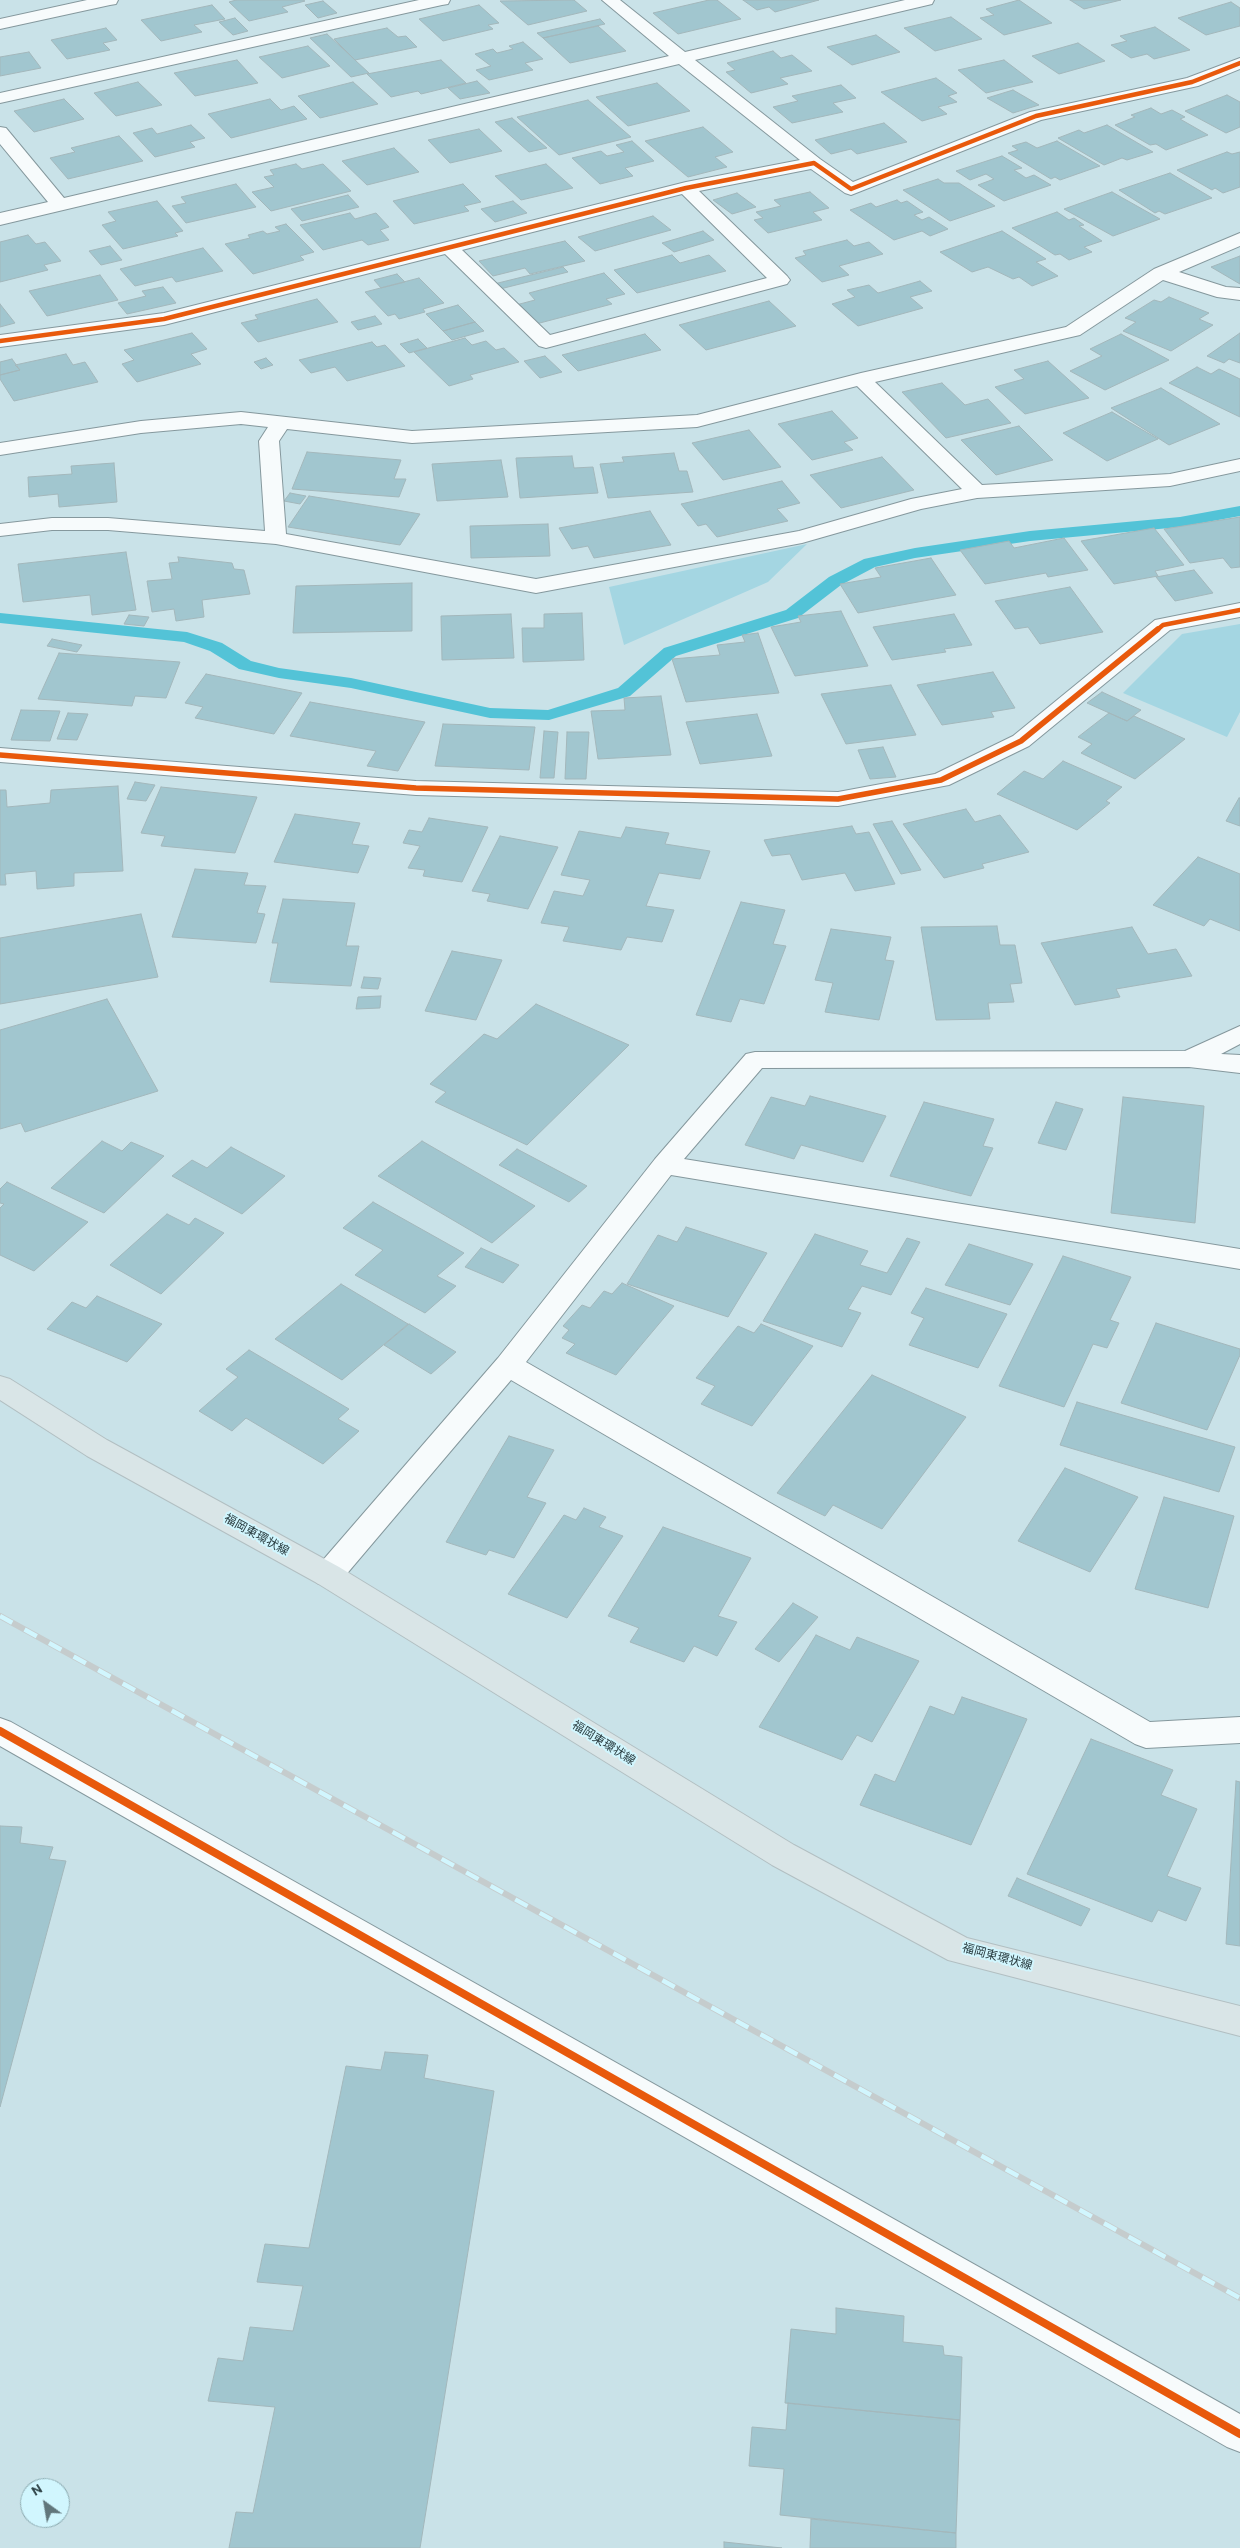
<!DOCTYPE html>
<meta charset="utf-8">
<style>
body{margin:0}
#map{position:relative;width:1240px;height:2548px;overflow:hidden;background:#c9e2e8;font-family:Overpass,sans-serif}
canvas{display:block}
.north{position:absolute;left:20px;top:2478px;width:50px;height:50px;box-sizing:border-box;background:#d1f6fe;border:1px solid #8eacb2;border-radius:50%;rotate:328deg;font-size:14px;font-weight:700;line-height:20px;text-align:center;color:#293c40}
.north::after{content:'';display:block;margin:auto;width:18px;height:22px;background:#61767b;clip-path:polygon(50% 0,100% 100%,50% 72%,0 100%)}
</style>
<div id="map">
<canvas width="1240" height="2548"></canvas>
<div class="north">N</div>
</div>
<script>
const context = document.querySelector('canvas').getContext('2d');
context.lineJoin = 'round';
function fillPath(path, color) {
  context.fillStyle = color;
  context.fill(path, 'evenodd');
}
function toPath(rows) {
  const path = new Path2D();
  for (const r of rows) {
    path.moveTo(r[0], r[1]);
    for (let i = 2; i < r.length; i += 2) path.lineTo(r[i], r[i + 1]);
  }
  return path;
}
function trace(path, color, width, dash) {
  context.strokeStyle = color;
  context.lineWidth = width;
  context.lineCap = dash ? 'butt' : 'round';
  context.setLineDash(dash || []);
  context.stroke(path);
}
function write(font, color, halo, rows, align = 'center') {
  context.font = font + ' Overpass,"Noto Sans JP",sans-serif';
  context.lineWidth = 4;
  context.setLineDash([]);
  context.textBaseline = 'middle';
  context.strokeStyle = halo;
  context.fillStyle = color;
  for (const [text, x, y, turn = 0] of rows) {
    context.save();
    context.translate(x, y);
    context.rotate((+turn || 0) * Math.PI / 180);
    context.textAlign = isNaN(turn) ? turn : align;
    if (halo) context.strokeText(text, 0, 0);
    context.fillText(text, 0, 0);
    context.restore();
  }
}
fillPath(toPath([
 [807,544,768,582,624,645,609,587],
 [1240,624,1240,712,1227,737,1123,693,1182,634]
]), '#a4d6e2');
fillPath(toPath([
 [1240,506,1240,516,1180,527,1030,541,915,558,875,567,841,585,798,618,676,656,630,696,549,720,490,718,351,688,279,678,239,669,210,651,184,642,0,623,0,613,187,632,222,643,251,661,279,668,351,678,490,708,548,710,618,688,664,648,786,610,829,577,864,559,915,548,1030,531,1180,517,1240,506]
]), '#53c3d7');
const building = toPath([
 [236,0,303,0,305,1,282,7,288,12,249,21,229,2,236,0],
 [574,0,587,11,528,25,500,1,574,0],
 [709,0,717,0,741,19,678,34,653,13,709,0],
 [743,0,819,0,775,12,769,7,757,10,743,0],
 [1019,0,1052,23,1004,35,980,18,994,15,986,9,1019,0],
 [1070,0,1121,0,1084,9,1070,0],
 [323,1,337,13,318,18,305,5,323,1],
 [1231,2,1240,8,1240,26,1206,35,1178,18,1231,2],
 [212,5,225,19,194,25,202,32,161,41,141,20,212,5],
 [479,5,499,23,488,25,493,29,443,41,419,19,479,5],
 [951,17,982,39,935,51,904,28,951,17],
 [235,18,248,31,233,35,219,22,235,18],
 [600,19,605,24,543,38,537,33,600,19],
 [598,26,626,51,570,63,543,38,598,26],
 [1155,27,1190,50,1154,59,1147,54,1131,58,1111,45,1127,41,1120,36,1155,27],
 [106,28,117,40,103,43,110,50,67,59,51,40,106,28],
 [387,28,398,37,406,36,417,47,355,60,334,39,387,28],
 [327,34,369,73,351,77,310,38,327,34],
 [876,35,900,52,852,65,827,47,876,35],
 [523,42,543,59,525,63,533,70,489,80,476,70,491,66,475,54,493,49,497,53,513,49,509,46,523,42],
 [1078,43,1105,61,1059,74,1032,56,1078,43],
 [308,46,330,66,282,78,259,57,308,46],
 [773,51,781,58,792,55,812,71,780,78,788,84,751,93,726,72,735,70,727,63,773,51],
 [29,52,41,68,0,76,0,57,29,52],
 [237,60,258,83,195,96,174,73,237,60],
 [441,60,466,83,421,94,418,91,391,97,367,74,441,60],
 [1004,60,1033,82,986,93,958,70,1004,60],
 [936,78,957,93,948,96,957,102,938,107,947,114,922,121,881,92,936,78],
 [477,81,490,93,460,99,448,88,477,81],
 [138,82,162,105,116,116,94,93,138,82],
 [353,82,378,104,320,118,298,96,353,82],
 [657,83,690,111,628,126,596,97,657,83],
 [841,85,856,98,833,103,843,112,792,123,773,107,798,101,792,96,841,85],
 [1013,90,1039,105,1013,113,987,98,1013,90],
 [1227,95,1240,102,1240,127,1226,133,1185,111,1227,95],
 [64,99,84,119,34,132,14,111,64,99],
 [270,99,281,110,294,106,307,119,231,138,208,114,270,99],
 [588,100,631,137,559,155,517,117,588,100],
 [1151,108,1161,114,1172,110,1185,117,1180,119,1208,135,1166,150,1156,144,1150,145,1115,125,1135,117,1131,115,1151,108],
 [512,118,547,148,529,152,495,122,512,118],
 [884,123,907,142,857,154,851,149,831,154,815,140,884,123],
 [191,125,205,138,190,142,195,147,155,157,133,133,152,128,157,134,191,125],
 [1107,125,1153,152,1127,160,1122,158,1104,165,1058,138,1079,130,1084,133,1107,125],
 [703,127,733,152,715,157,727,167,688,177,645,141,703,127],
 [479,129,502,151,450,163,428,140,479,129],
 [119,136,143,161,68,179,50,158,75,152,71,148,119,136],
 [632,141,654,161,625,168,633,176,600,184,572,158,601,151,607,156,624,152,616,145,632,141],
 [1057,141,1100,166,1060,180,1055,177,1051,179,1008,153,1018,150,1012,146,1026,142,1037,148,1057,141],
 [394,148,419,172,367,185,342,161,394,148],
 [1227,152,1232,154,1240,152,1240,187,1223,193,1215,188,1212,190,1177,170,1227,152],
 [1002,156,1022,168,1014,170,1026,178,1034,175,1051,185,1004,201,978,185,994,179,986,174,970,180,956,171,1002,156],
 [296,164,302,169,323,164,351,191,271,211,252,192,274,187,264,177,274,175,270,170,296,164],
 [546,164,573,188,521,200,495,176,546,164],
 [1170,173,1212,198,1165,214,1159,211,1155,213,1119,190,1170,173],
 [938,179,944,183,959,183,995,206,950,221,903,190,938,179],
 [236,184,256,207,186,223,172,206,186,203,181,197,236,184],
 [463,184,481,202,464,206,469,211,414,224,393,201,463,184],
 [810,192,829,208,813,212,822,220,768,233,754,220,763,218,756,212,781,206,774,200,810,192],
 [1112,192,1160,219,1113,236,1064,209,1112,192],
 [737,193,756,207,732,214,713,200,737,193],
 [348,195,359,207,302,221,291,209,348,195],
 [897,200,901,203,907,201,923,212,914,215,922,220,929,217,948,229,930,236,922,231,894,240,850,210,871,203,876,207,897,200],
 [157,201,183,231,175,233,178,236,123,249,102,225,116,221,108,212,157,201],
 [513,201,527,213,495,222,481,209,513,201],
 [1057,212,1069,220,1074,218,1084,225,1079,226,1102,241,1084,247,1092,252,1069,260,1060,254,1055,255,1012,228,1057,212],
 [350,213,355,219,376,213,389,227,380,230,389,240,368,245,362,240,323,250,300,225,350,213],
 [653,216,671,230,595,251,578,237,653,216],
 [286,224,314,252,300,256,304,260,253,274,225,244,250,238,248,235,263,231,267,234,280,231,275,227,286,224],
 [703,231,714,240,674,252,662,243,703,231],
 [1002,231,1046,259,1036,262,1058,276,1032,286,1019,277,1013,279,988,267,972,272,940,252,1002,231],
 [28,235,36,244,45,242,61,261,44,265,48,270,0,282,0,242,28,235],
 [847,240,854,246,869,242,883,254,839,266,849,275,822,282,795,258,806,255,803,251,847,240],
 [565,241,585,261,530,274,525,268,493,276,479,261,565,241],
 [110,246,122,260,101,265,89,251,110,246],
 [203,248,223,271,176,282,172,277,135,286,120,269,203,248],
 [672,255,680,263,709,255,726,271,637,293,614,270,672,255],
 [1240,256,1240,284,1211,267,1240,256],
 [563,267,568,272,500,289,494,284,563,267],
 [604,273,625,294,606,299,612,304,536,324,516,305,535,300,529,293,604,273],
 [397,274,405,282,381,288,374,280,397,274],
 [100,275,118,300,47,316,29,291,100,275],
 [419,278,444,303,423,309,425,312,399,319,395,314,388,316,365,292,419,278],
 [920,281,932,291,910,297,923,308,858,326,832,304,855,297,847,290,869,285,878,293,920,281],
 [163,287,176,303,127,314,118,303,146,296,142,291,163,287],
 [1169,297,1209,313,1199,319,1213,325,1171,351,1123,331,1136,322,1125,318,1154,300,1161,302,1169,297],
 [317,299,338,322,258,342,241,323,258,319,255,315,317,299],
 [769,301,796,326,706,350,679,325,769,301],
 [0,304,15,323,0,327,0,304],
 [458,305,475,322,443,331,426,314,458,305],
 [375,316,382,324,358,330,351,322,375,316],
 [475,322,484,331,452,340,443,331,475,322],
 [192,333,207,349,191,354,201,364,137,382,122,364,134,360,124,350,192,333],
 [1240,333,1240,363,1229,359,1224,363,1207,356,1240,333],
 [645,334,661,350,578,371,562,355,645,334],
 [1121,334,1169,360,1105,390,1070,371,1102,356,1090,349,1121,334],
 [465,338,472,345,486,341,496,350,504,348,519,362,470,375,473,379,449,386,414,352,465,338],
 [418,339,427,348,409,353,400,344,418,339],
 [372,342,377,347,385,345,405,366,347,381,335,367,311,373,299,360,372,342],
 [66,354,73,365,85,362,98,382,14,401,0,379,0,375,20,370,15,365,66,354],
 [545,356,562,372,540,378,524,361,545,356],
 [266,358,273,365,261,369,254,362,266,358],
 [12,359,20,370,0,375,0,362,12,359],
 [1048,361,1089,398,1025,414,995,387,1024,379,1014,370,1048,361],
 [1197,367,1211,374,1219,369,1240,379,1240,417,1169,383,1197,367],
 [942,383,965,405,988,399,1011,423,946,438,902,392,942,383],
 [1161,388,1220,424,1169,445,1111,408,1161,388],
 [832,411,858,438,844,442,853,450,812,460,778,424,832,411],
 [1112,412,1158,439,1107,461,1063,433,1112,412],
 [1019,426,1053,460,996,475,961,440,1019,426],
 [749,430,781,467,723,480,692,443,749,430],
 [307,452,401,460,394,479,406,479,399,497,292,489,307,452],
 [674,453,679,471,687,471,693,492,608,498,600,464,624,462,622,457,674,453],
 [572,456,574,468,593,467,598,493,520,498,516,458,572,456],
 [882,457,914,490,841,508,810,475,882,457],
 [501,460,508,497,437,501,432,464,501,460],
 [114,463,117,502,59,507,58,494,29,497,28,477,72,474,71,466,114,463],
 [782,481,800,503,777,509,788,521,717,537,706,524,698,526,681,504,782,481],
 [290,493,306,496,300,504,284,501,290,493],
 [309,496,397,510,420,514,400,545,288,527,309,496],
 [650,511,671,545,594,558,588,546,572,549,559,528,650,511],
 [1240,517,1240,567,1231,568,1223,558,1190,563,1164,529,1240,517],
 [548,524,550,556,471,558,470,526,548,524],
 [1154,528,1184,565,1155,571,1158,576,1114,584,1081,541,1154,528],
 [1064,538,1088,570,1048,577,1046,573,985,584,960,550,1009,541,1014,548,1064,538],
 [126,552,136,610,92,615,90,595,23,602,18,564,126,552],
 [178,557,232,563,234,569,244,570,250,594,202,600,204,617,176,621,174,609,152,612,147,581,172,579,169,563,179,562,178,557],
 [931,558,956,595,858,613,840,584,881,577,875,568,931,558],
 [1194,570,1213,593,1175,601,1156,577,1194,570],
 [412,583,412,631,293,633,296,586,412,583],
 [1070,587,1103,632,1040,644,1028,627,1015,629,995,601,1070,587],
 [841,611,868,666,795,676,771,627,801,622,798,616,841,611],
 [582,613,584,660,523,662,522,628,544,628,544,614,582,613],
 [511,614,514,658,442,660,441,616,511,614],
 [954,614,972,645,944,649,946,652,892,660,873,627,954,614],
 [129,615,149,617,144,626,124,624,129,615],
 [758,633,779,693,686,702,672,659,720,655,717,645,745,642,742,635,758,633],
 [52,639,82,645,77,652,47,646,52,639],
 [59,653,180,662,166,698,135,696,132,706,38,699,59,653],
 [993,672,1015,708,991,712,994,717,942,725,917,685,993,672],
 [206,674,302,693,274,734,195,718,203,707,185,703,206,674],
 [891,685,916,735,846,744,821,694,891,685],
 [1102,692,1141,710,1127,721,1087,703,1102,692],
 [661,696,671,755,598,759,591,711,625,710,624,698,661,696],
 [310,702,425,722,398,771,367,766,376,751,290,736,310,702],
 [21,710,60,711,50,741,11,740,21,710],
 [68,713,88,714,77,740,57,739,68,713],
 [1109,713,1127,721,1134,716,1185,739,1135,779,1081,753,1092,744,1078,737,1109,713],
 [757,714,772,756,700,764,686,722,757,714],
 [443,724,535,727,529,770,435,766,443,724],
 [544,731,558,732,554,778,540,778,544,731],
 [567,732,589,732,586,779,565,779,567,732],
 [883,747,896,777,870,779,858,750,883,747],
 [1063,761,1122,787,1106,801,1110,803,1077,830,997,794,1024,771,1043,779,1063,761],
 [135,782,155,785,146,801,127,799,135,782],
 [118,786,123,871,74,873,74,886,37,889,36,871,5,874,6,885,0,885,0,790,6,790,7,807,50,803,51,790,118,786],
 [161,787,257,797,235,853,161,846,165,836,141,833,161,787],
 [1239,798,1240,798,1240,826,1226,821,1239,798],
 [966,809,975,822,1000,815,1029,852,982,864,984,868,944,878,903,824,966,809],
 [295,814,360,823,352,844,369,846,358,873,274,862,295,814],
 [429,818,488,827,462,882,423,876,425,870,408,868,420,846,403,843,409,830,422,832,429,818],
 [892,821,921,870,901,874,873,824,892,821],
 [852,826,856,834,869,832,895,884,855,891,845,873,802,880,790,854,772,856,764,840,852,826],
 [626,827,669,833,665,844,710,851,700,879,659,873,646,906,674,910,662,942,627,937,621,950,563,941,569,927,541,923,554,891,583,896,590,880,561,875,579,831,621,838,626,827],
 [500,836,558,847,528,909,487,901,490,894,472,891,500,836],
 [1198,857,1240,874,1240,931,1210,919,1204,926,1153,905,1198,857],
 [195,869,248,873,244,885,266,886,257,913,265,914,256,943,172,937,195,869],
 [283,899,355,903,346,946,359,946,351,986,270,982,278,943,272,943,283,899],
 [741,902,785,910,773,944,786,946,764,1004,740,999,731,1022,696,1015,741,902],
 [141,914,158,977,0,1004,0,938,141,914],
 [997,926,1000,945,1015,945,1022,983,1010,984,1014,1002,988,1003,990,1019,936,1020,921,927,997,926],
 [1132,927,1148,954,1176,949,1192,976,1116,989,1120,997,1075,1005,1041,943,1132,927],
 [831,929,891,937,885,960,894,961,879,1020,825,1012,833,983,815,980,831,929],
 [452,951,502,960,476,1020,425,1011,452,951],
 [364,977,381,978,378,989,361,988,364,977],
 [381,996,380,1008,356,1009,358,997,381,996],
 [107,999,158,1091,25,1132,21,1123,0,1129,0,1030,107,999],
 [536,1004,629,1045,527,1145,435,1102,446,1092,430,1084,484,1034,497,1039,536,1004],
 [810,1096,886,1116,863,1162,801,1145,794,1159,745,1145,771,1097,805,1106,810,1096],
 [1123,1097,1204,1106,1195,1223,1111,1213,1123,1097],
 [924,1102,994,1119,983,1146,993,1148,971,1196,890,1176,924,1102],
 [1056,1102,1083,1109,1066,1150,1038,1143,1056,1102],
 [102,1141,122,1151,131,1142,164,1156,104,1213,51,1188,102,1141],
 [422,1141,467,1167,535,1206,492,1243,378,1176,422,1141],
 [231,1147,285,1176,242,1214,172,1176,192,1160,207,1168,231,1147],
 [517,1149,587,1186,569,1202,499,1165,517,1149],
 [7,1182,88,1222,34,1271,0,1255,0,1208,4,1204,0,1203,0,1189,7,1182],
 [373,1202,464,1253,437,1276,456,1286,425,1313,355,1275,383,1250,343,1228,373,1202],
 [167,1214,189,1225,195,1218,224,1233,161,1294,110,1265,167,1214],
 [686,1227,767,1253,728,1317,627,1284,658,1235,677,1242,686,1227],
 [815,1234,868,1251,860,1265,887,1273,907,1238,920,1242,891,1295,862,1286,848,1309,861,1313,842,1347,763,1321,815,1234],
 [969,1244,1033,1264,1010,1305,945,1285,969,1244],
 [481,1248,519,1265,503,1283,465,1267,481,1248],
 [1063,1256,1131,1277,1110,1320,1119,1323,1107,1348,1093,1344,1064,1407,999,1386,1063,1256],
 [622,1283,674,1306,616,1375,566,1353,575,1344,562,1338,569,1330,563,1326,582,1305,590,1308,604,1291,612,1294,622,1283],
 [341,1284,408,1324,342,1380,275,1339,341,1284],
 [926,1288,1007,1314,978,1368,909,1345,924,1318,911,1313,926,1288],
 [97,1296,162,1324,127,1362,47,1329,72,1302,86,1308,97,1296],
 [1156,1323,1240,1349,1240,1355,1207,1430,1121,1403,1156,1323],
 [409,1324,456,1352,431,1374,384,1345,409,1324],
 [761,1324,813,1346,752,1426,701,1404,715,1386,696,1378,738,1326,754,1333,761,1324],
 [249,1350,349,1409,338,1419,359,1431,323,1464,246,1418,232,1431,199,1411,238,1377,226,1369,249,1350],
 [872,1375,966,1417,882,1529,833,1505,825,1516,777,1493,872,1375],
 [1077,1402,1235,1447,1219,1492,1060,1445,1077,1402],
 [509,1436,554,1450,527,1497,546,1503,514,1558,489,1550,486,1555,446,1542,509,1436],
 [1065,1468,1138,1497,1090,1572,1018,1541,1065,1468],
 [1164,1497,1234,1516,1208,1608,1135,1589,1164,1497],
 [584,1508,606,1517,599,1527,623,1536,567,1618,508,1594,564,1515,576,1520,584,1508],
 [663,1527,751,1558,718,1616,737,1622,717,1656,694,1646,684,1662,630,1642,639,1628,608,1616,663,1527],
 [793,1603,818,1617,779,1662,755,1649,793,1603],
 [816,1635,850,1650,857,1637,919,1661,872,1742,857,1735,842,1760,759,1727,816,1635],
 [962,1697,1027,1719,971,1845,860,1805,875,1774,895,1782,930,1706,954,1715,962,1697],
 [1091,1739,1173,1770,1161,1795,1197,1809,1167,1876,1201,1888,1186,1921,1158,1910,1152,1922,1027,1874,1091,1739],
 [1236,1781,1240,1782,1240,1946,1226,1944,1236,1781],
 [0,1826,22,1827,20,1843,53,1847,49,1859,66,1861,0,2107,0,1826],
 [1017,1878,1090,1909,1081,1926,1008,1896,1017,1878],
 [385,2052,428,2055,424,2078,494,2091,420,2548,229,2548,236,2512,253,2513,275,2407,208,2401,218,2358,243,2361,250,2327,293,2331,303,2286,257,2282,265,2244,309,2248,346,2066,381,2070,385,2052],
 [836,2308,904,2316,903,2342,943,2346,944,2355,962,2357,960,2420,785,2403,791,2329,836,2334,836,2308],
 [788,2403,960,2420,956,2533,780,2515,784,2469,749,2466,752,2427,786,2430,788,2403],
 [811,2519,956,2533,956,2548,810,2548,811,2519],
 [724,2542,782,2548,724,2548,724,2542]
]);
fillPath(building, '#a1c6cf');
trace(building, '#a3b7bb', 1);
const minor = toPath([
 [87,0,118,0,116,4,110,5,0,29,0,19,87,0],
 [419,0,450,0,448,4,442,5,0,103,0,93,419,0],
 [602,0,620,0,685,52,905,0,934,0,932,4,695,60,820,159,853,182,1030,112,1187,78,1240,58,1240,69,1198,86,1041,120,851,195,845,193,811,169,699,191,787,276,790,280,787,284,546,348,539,346,445,254,164,325,0,347,0,335,164,313,686,182,800,160,679,64,0,225,0,213,48,202,0,144,0,127,6,128,64,198,669,56,602,0],
 [682,194,767,278,550,335,462,250,682,194],
 [1240,233,1240,246,1179,272,1226,287,1240,288,1240,300,1217,297,1163,280,1080,335,875,382,982,485,1170,474,1240,459,1240,471,1170,486,977,498,921,509,802,543,536,593,276,544,108,530,52,530,0,536,0,524,52,518,108,518,265,531,259,441,268,427,241,424,141,433,0,455,0,443,141,421,241,412,412,431,697,415,861,373,1066,327,1154,269,1240,233],
 [857,386,962,489,911,499,799,531,536,579,286,534,279,441,287,429,412,443,697,427,857,386],
 [1240,603,1240,617,1170,630,1029,746,949,785,838,806,416,795,0,762,0,748,416,781,838,792,935,774,1013,736,1155,620,1240,603],
 [1240,1026,1240,1044,1221,1054,1240,1055,1240,1073,1189,1067,762,1068,684,1159,1240,1249,1240,1269,671,1175,526,1362,1150,1722,1240,1717,1240,1743,1146,1748,1135,1744,511,1380,339,1583,328,1587,317,1583,313,1575,317,1567,498,1358,655,1159,746,1054,755,1052,1185,1051,1240,1026],
 [0,1718,11,1722,1240,2414,1240,2452,1227,2447,0,1746,0,1718]
]);
const major = toPath([
 [0,1376,10,1379,107,1440,339,1567,794,1845,967,1938,1240,2006,1240,2036,948,1960,772,1865,317,1583,87,1456,0,1400,0,1376]
]);
trace(minor, '#85989d', 2);
trace(major, '#b2bfc2', 2);
fillPath(minor, '#f7fbfc');
fillPath(major, '#d9e5e7');
const rail = toPath([
 [0,1616,1240,2298]
]);
trace(rail, '#c5cccd', 6);
trace(rail, '#d1f6fe', 4.5, [14]);
trace(toPath([
 [0,341,164,319,686,188,814,163,851,189,1036,116,1192,82,1240,63],
 [1157,630,1163,625,1240,610]
]), '#e8590c', 4.5);
trace(toPath([
 [0,755,416,788,838,799,941,780,1021,741,1158,629]
]), '#e8590c', 5.5);
trace(toPath([
 [0,1731,1240,2434]
]), '#e8590c', 8);
write('12px', '#293c40', '#d1f6fe', [
 ["福岡東環状線",256,1536,29],
 ["福岡東環状線",603,1744,32],
 ["福岡東環状線",997,1958,15]
]);
</script>
